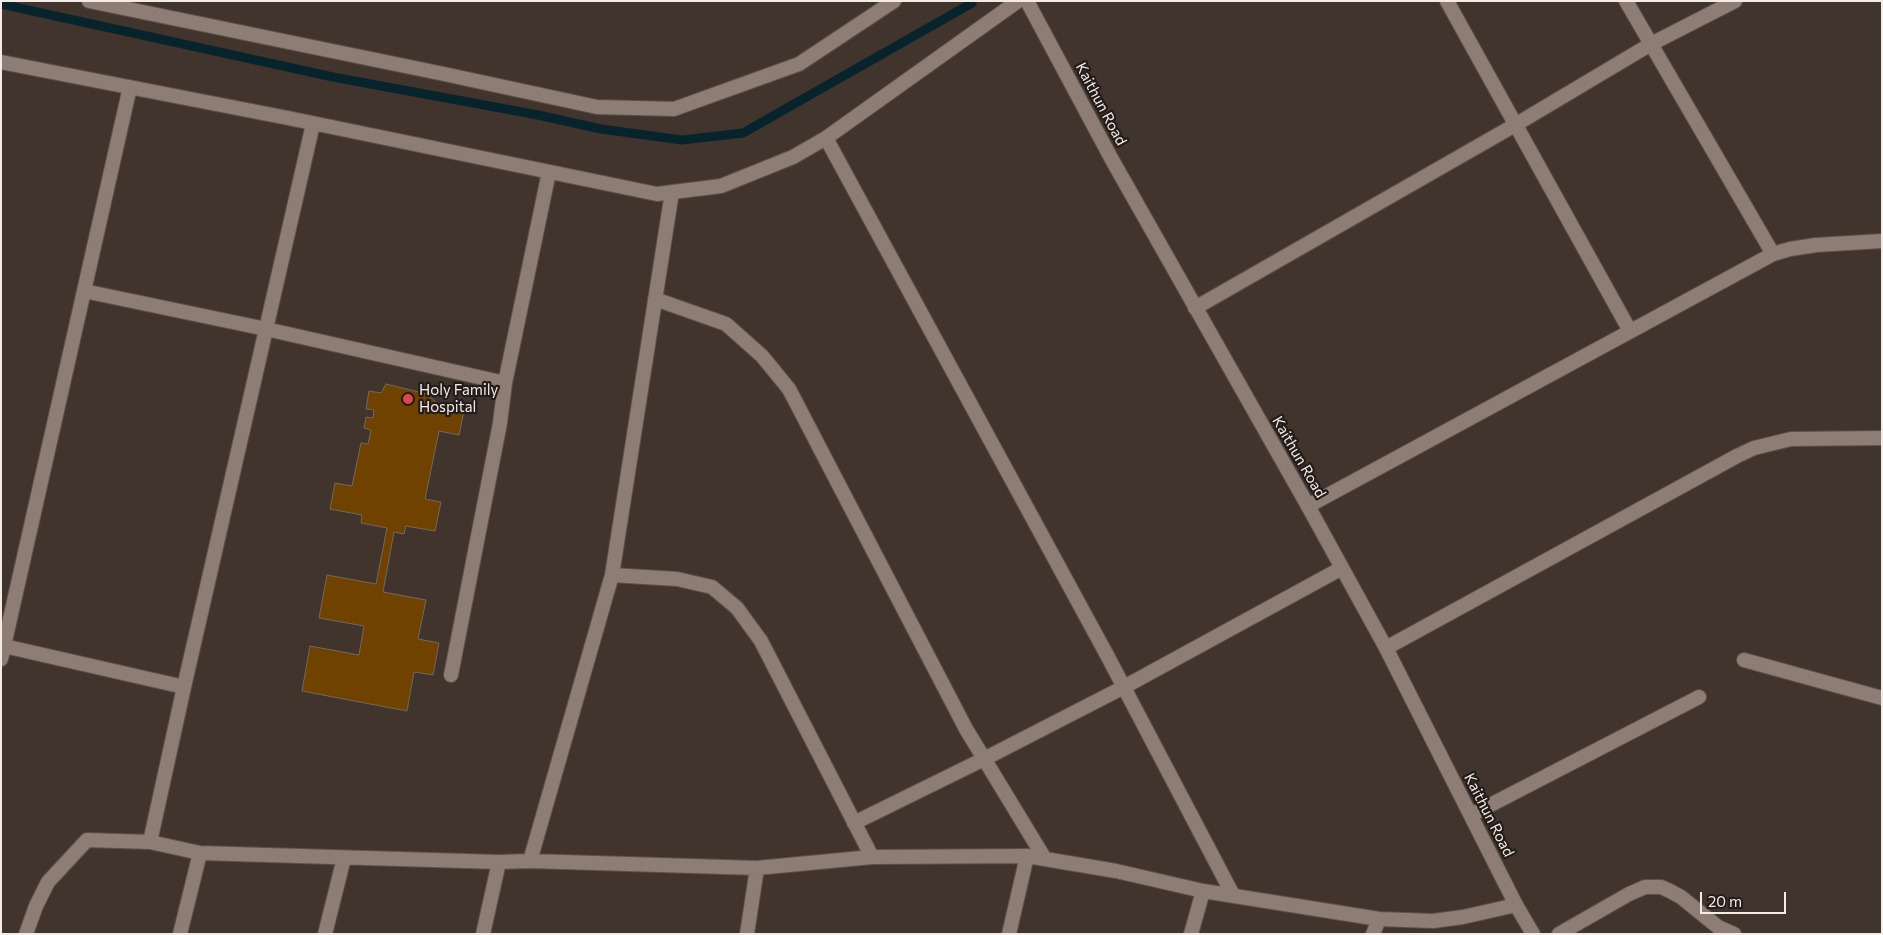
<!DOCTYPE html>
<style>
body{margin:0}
#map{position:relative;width:1883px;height:935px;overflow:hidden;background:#41342c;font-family:Commissioner,sans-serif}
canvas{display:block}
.frame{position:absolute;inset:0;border:2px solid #f4ebe6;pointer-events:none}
.scale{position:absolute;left:1700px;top:892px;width:86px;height:22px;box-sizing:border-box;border:2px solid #f4ebe6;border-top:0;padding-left:6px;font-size:15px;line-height:18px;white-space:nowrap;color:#f4ebe6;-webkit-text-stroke:4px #231d19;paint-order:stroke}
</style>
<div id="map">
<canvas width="1883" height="935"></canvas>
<div class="frame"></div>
<div class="scale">20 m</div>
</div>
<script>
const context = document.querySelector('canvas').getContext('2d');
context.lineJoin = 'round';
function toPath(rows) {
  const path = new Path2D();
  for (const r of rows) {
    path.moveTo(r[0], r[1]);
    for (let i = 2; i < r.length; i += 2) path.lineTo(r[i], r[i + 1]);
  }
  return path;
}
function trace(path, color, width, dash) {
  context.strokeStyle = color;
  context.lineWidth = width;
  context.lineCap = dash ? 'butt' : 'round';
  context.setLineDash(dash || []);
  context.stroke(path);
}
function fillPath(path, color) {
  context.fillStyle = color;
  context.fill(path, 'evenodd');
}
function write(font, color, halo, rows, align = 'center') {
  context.font = font + ' Commissioner,sans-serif';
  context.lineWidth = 4.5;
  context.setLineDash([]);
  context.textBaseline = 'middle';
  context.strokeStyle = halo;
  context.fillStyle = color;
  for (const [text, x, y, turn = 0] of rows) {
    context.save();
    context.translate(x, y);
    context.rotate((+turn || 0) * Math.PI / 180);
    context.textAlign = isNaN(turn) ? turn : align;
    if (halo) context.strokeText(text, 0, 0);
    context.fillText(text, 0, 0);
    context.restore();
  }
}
trace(toPath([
 [1,4,333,77,538,115,601,129,682,140,743,133,972,3]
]), '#07242d', 9);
const building = toPath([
 [386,384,427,394,441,407,464,411,459,435,439,431,425,499,441,502,435,531,406,526,404,534,394,532,383,592,426,600,418,639,439,643,433,675,414,672,407,711,302,691,310,646,359,655,364,626,319,618,327,575,376,584,387,528,361,523,362,515,330,509,335,483,352,486,361,443,368,444,371,430,364,428,366,417,373,418,374,410,366,409,369,391,381,393,386,384]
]);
fillPath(building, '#704200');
trace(building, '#73685c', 1);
const minor = toPath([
 [89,1,444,74,597,107,674,109,799,64,894,1],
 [1447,1,1630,331],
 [1626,1,1773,254],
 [1,62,288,118,657,194,721,186,793,157,826,138,1018,1],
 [826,138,1108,657,1233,895],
 [84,291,266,329,505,383],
 [655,299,726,324,762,356,789,389,966,729,1045,859],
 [1195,308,1515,125,1651,44,1735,1],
 [1308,506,1773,254,1790,249,1816,245,1882,241],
 [612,575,677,579,712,587,737,608,761,641,872,857],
 [4,646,184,687],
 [1386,648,1737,456,1754,448,1791,439,1882,438],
 [1,659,130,87],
 [1744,660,1882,698],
 [451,675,500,423,505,383,549,172],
 [1471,815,1699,697],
 [854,823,984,759,1124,687,1342,568],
 [150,842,184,687,313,124],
 [530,861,612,575,672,192],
 [26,934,36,906,48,882,87,840,150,842,200,853,499,862,530,861,757,868,872,857,1027,856,1116,871,1203,891,1379,919,1433,921,1463,917,1516,905],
 [180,934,200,853],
 [325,934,344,858],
 [483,934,499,862],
 [747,934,757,868],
 [1009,934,1027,856],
 [1191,934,1203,891],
 [1373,934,1379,919],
 [1559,934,1629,894,1645,887,1661,887,1670,891,1681,897,1718,927,1734,934]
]);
const tertiary = toPath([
 [1027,1,1111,158,1308,506,1386,648,1516,905,1533,934]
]);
trace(minor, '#5c514b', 16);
trace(tertiary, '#5c514b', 16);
trace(minor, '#8d7d74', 14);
trace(tertiary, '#8d7d74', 14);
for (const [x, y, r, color] of [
 [408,399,6,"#e0444e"]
]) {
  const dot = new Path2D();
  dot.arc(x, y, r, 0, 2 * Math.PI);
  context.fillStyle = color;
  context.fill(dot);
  trace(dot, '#231d19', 2);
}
write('15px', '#f4ebe6', '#231d19', [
 ["Kaithun Road",1101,104,62],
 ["Kaithun Road",1299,457,60],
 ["Kaithun Road",1489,815,63]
]);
write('15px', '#f4ebe6', '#231d19', [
 ["Holy Family",419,390],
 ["Hospital",419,407]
], 'left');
</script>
